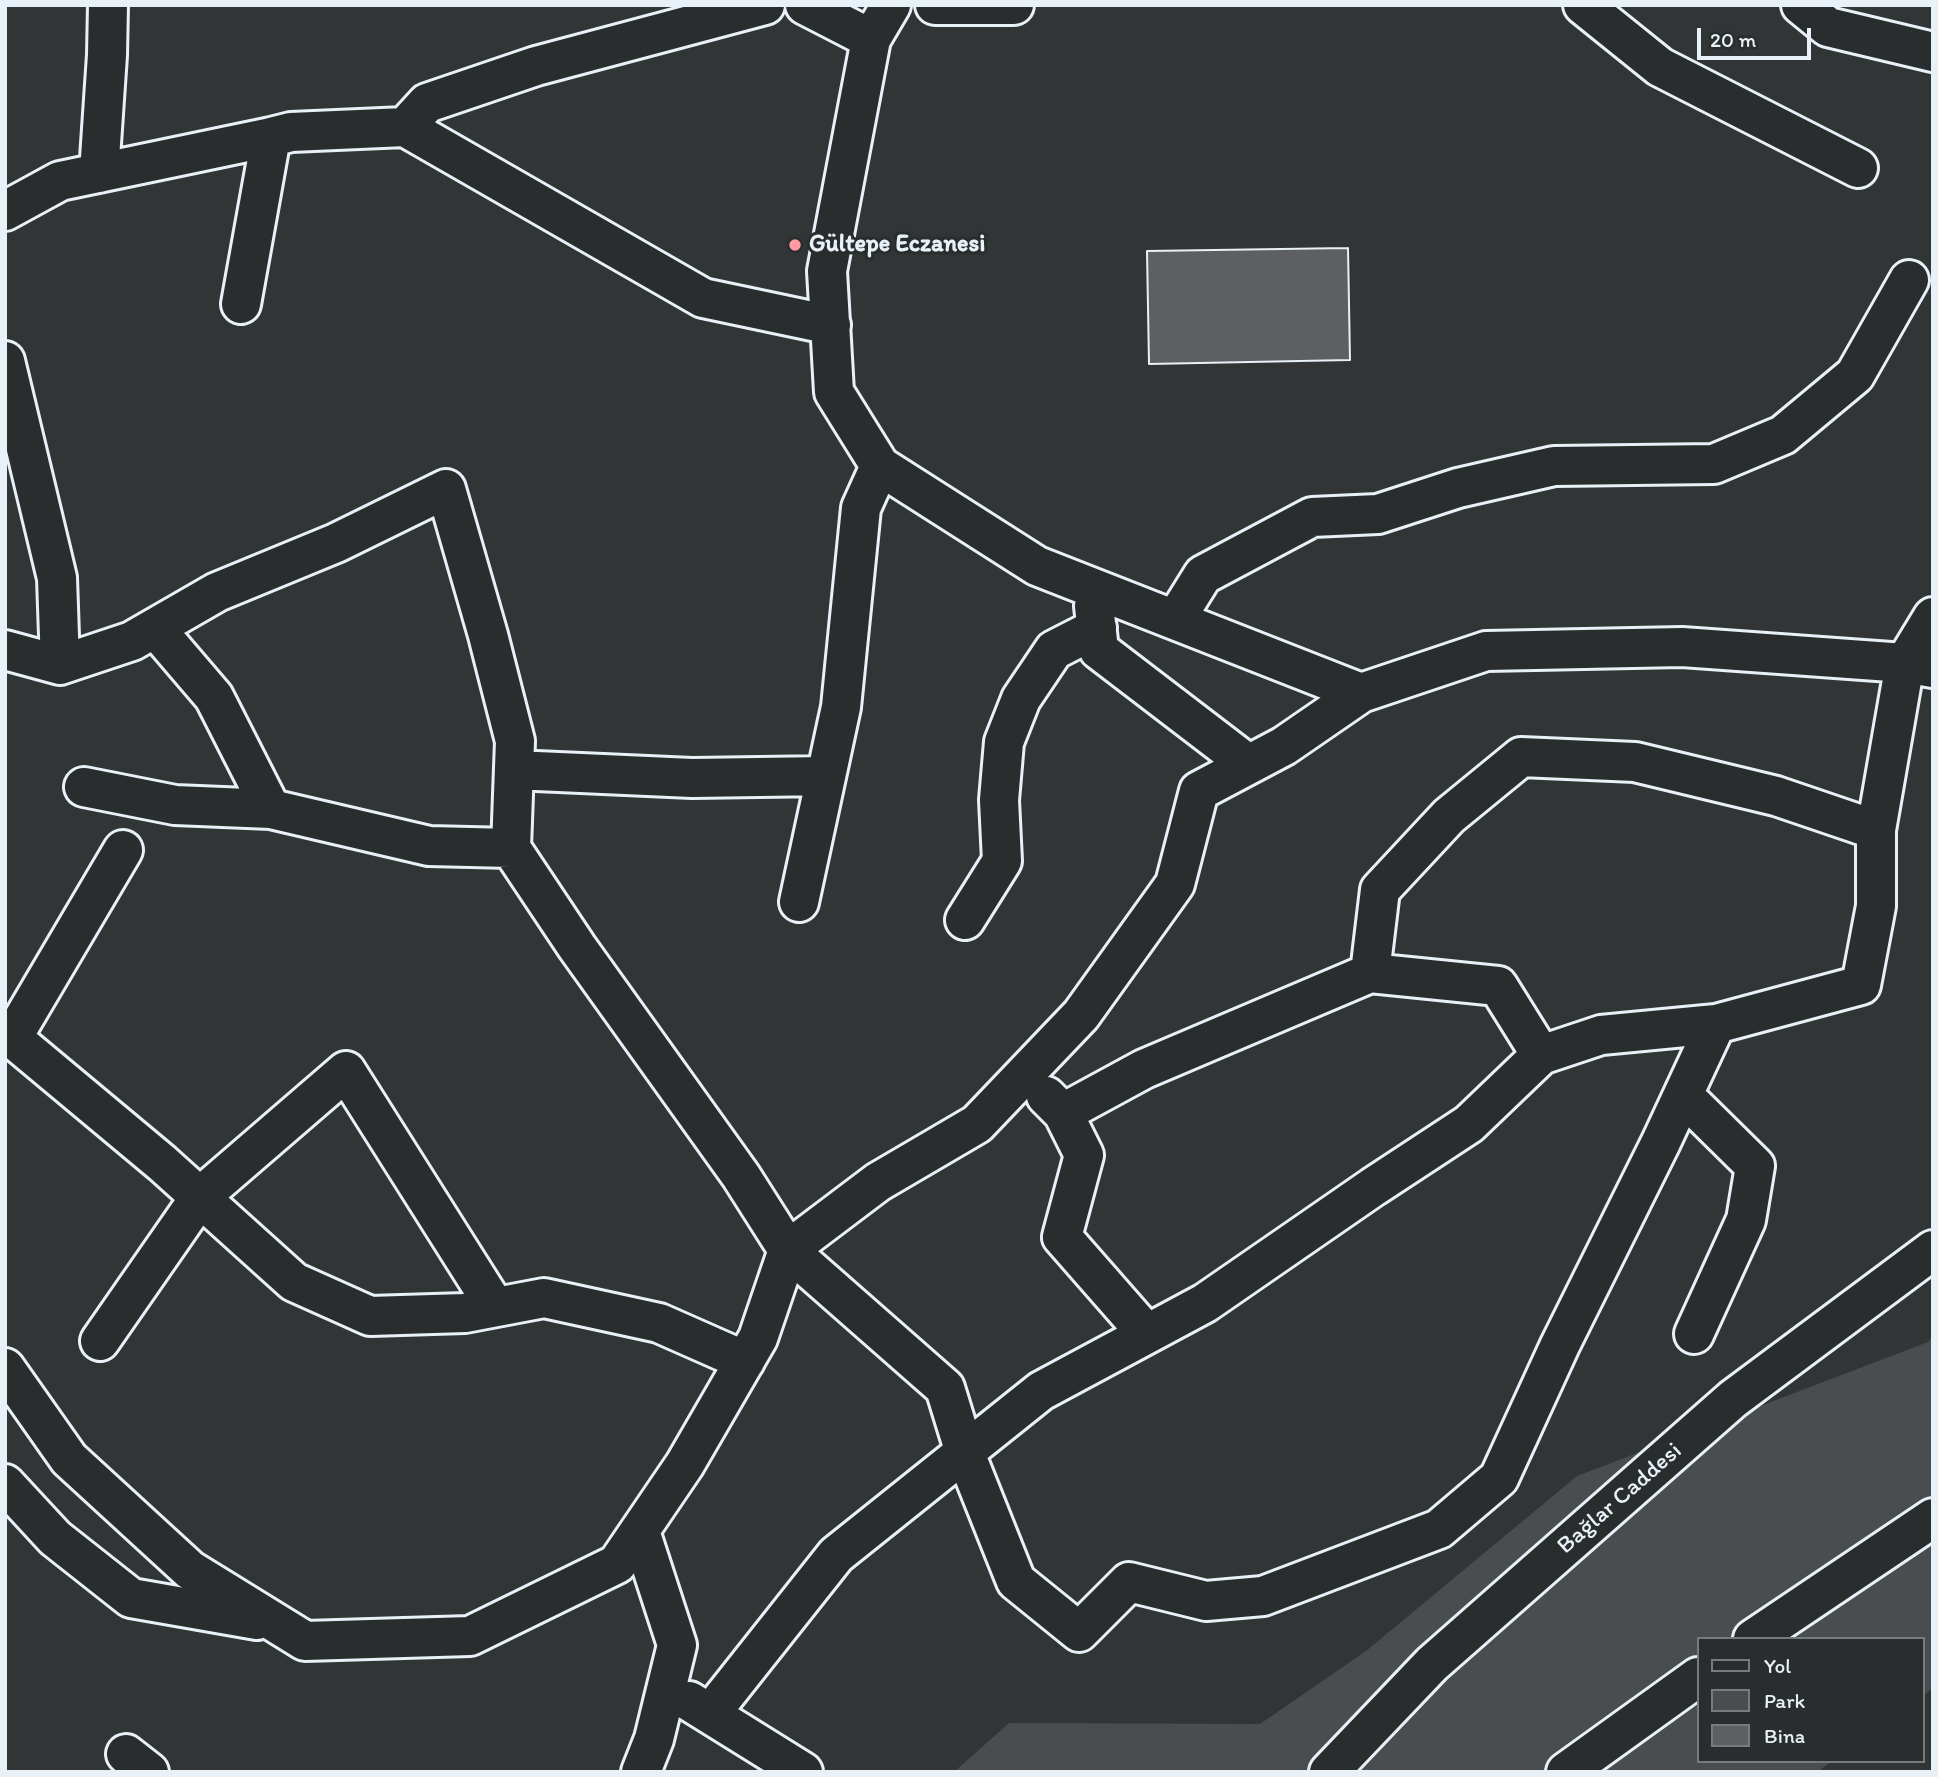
<!DOCTYPE html>
<meta charset="utf-8">
<style>
body{margin:0}
#map{position:relative;width:1938px;height:1777px;overflow:hidden;background:#323536;font-family:Itim,sans-serif}
canvas{display:block}
.frame{position:absolute;inset:0;border:7px solid #e8f1f8;pointer-events:none}
.legend{position:absolute;left:1697px;top:1637px;width:228px;height:126px;box-sizing:border-box;background:#2a2d2e;border:2px solid #767b7f;margin:0;padding:9px 12px;list-style:none;font-size:21px;color:#e8f1f8}
.legend li{display:flex;align-items:center;gap:14px;height:35px}
.legend b{width:35px;border:2px solid #767b7f}
.scale{position:absolute;left:1697px;top:28px;width:114px;height:32px;box-sizing:border-box;border:4px solid #e8f1f8;border-top:0;padding-left:9px;font-size:21px;line-height:24px;white-space:nowrap;color:#e8f1f8;-webkit-text-stroke:5px #2a2d2e;paint-order:stroke}
</style>
<div id="map">
<canvas width="1938" height="1777"></canvas>
<div class="frame"></div>
<ul class="legend">
<li><b style="height:9px;background:#2a2d2e"></b>Yol</li>
<li><b style="height:19px;background:#494d4f"></b>Park</li>
<li><b style="height:19px;background:#5c6063"></b>Bina</li>
</ul>
<div class="scale">20 m</div>
</div>
<script>
const context = document.querySelector('canvas').getContext('2d');
context.lineJoin = 'round';
function fillPath(path, color) {
  context.fillStyle = color;
  context.fill(path, 'evenodd');
}
function toPath(rows) {
  const path = new Path2D();
  for (const r of rows) {
    path.moveTo(r[0], r[1]);
    for (let i = 2; i < r.length; i += 2) path.lineTo(r[i], r[i + 1]);
  }
  return path;
}
function trace(path, color, width, dash) {
  context.strokeStyle = color;
  context.lineWidth = width;
  context.lineCap = dash ? 'butt' : 'round';
  context.setLineDash(dash || []);
  context.stroke(path);
}
function write(font, color, halo, rows, align = 'center') {
  context.font = font + ' Itim,sans-serif';
  context.lineWidth = 6;
  context.setLineDash([]);
  context.textBaseline = 'middle';
  context.strokeStyle = halo;
  context.fillStyle = color;
  for (const [text, x, y, turn = 0] of rows) {
    context.save();
    context.translate(x, y);
    context.rotate((+turn || 0) * Math.PI / 180);
    context.textAlign = isNaN(turn) ? turn : align;
    if (halo) context.strokeText(text, 0, 0);
    context.fillText(text, 0, 0);
    context.restore();
  }
}
fillPath(toPath([
 [1933,1336,1933,1688,1922,1696,1922,1639,1698,1639,1698,1761,1832,1761,1817,1772,954,1772,1009,1723,1260,1724,1366,1651,1577,1476,1928,1342]
]), '#494d4f');
const building = toPath([
 [1348,248,1350,360,1149,364,1147,251,1348,248]
]);
fillPath(building, '#5c6063');
trace(building, '#e8f1f8', 2);
const street = toPath([
 [805,5,871,39],
 [891,5,871,39,827,271,834,392,880,466,1037,566,1361,693],
 [935,5,1014,5],
 [1583,5,1660,67,1858,168],
 [1801,5,1828,27,1933,52],
 [405,127,427,103,536,66,765,5],
 [99,173,107,55,108,5],
 [5,211,60,181,271,137,291,132,405,127,703,298,831,325],
 [241,304,271,137],
 [5,361,57,578,60,665],
 [1094,606,1099,650,1248,764],
 [1175,620,1203,575,1312,517,1378,514,1458,488,1554,466,1714,464,1783,435,1855,375,1909,280],
 [155,628,214,697,271,809,429,846,511,848],
 [5,650,60,665,132,641,217,592,336,543,446,489,488,635,515,741,511,848,577,947,741,1176,788,1250,945,1388,965,1453,1016,1581,1079,1632,1129,1582,1206,1601,1263,1596,1439,1529,1499,1478,1560,1345,1661,1142,1716,1024],
 [514,770,692,778,826,776],
 [84,787,175,805,271,809],
 [799,902,841,707,861,508,880,466],
 [965,920,1002,861,999,800,1004,742,1021,699,1054,650,1097,628],
 [1370,973,1380,890,1449,816,1521,757,1635,762,1776,796,1876,830],
 [5,1032,162,1163,294,1282,370,1316,465,1313,544,1298,659,1323,745,1361],
 [12,1038,123,850],
 [1683,1095,1755,1166,1746,1220,1694,1334],
 [1046,1096,1063,1113,1084,1155,1062,1237,1147,1334],
 [1063,1113,1144,1069,1370,973,1498,986,1541,1055],
 [100,1341,200,1197,346,1071,495,1307],
 [5,1368,69,1459,190,1570,305,1641,470,1636,617,1564,685,1464,758,1338,788,1250,878,1182,977,1124,1081,1015,1175,884,1199,791,1284,746,1361,693,1486,651,1682,647,1905,663,1933,668],
 [5,1484,55,1538,131,1598,257,1620],
 [640,1531,677,1645,654,1739,641,1772],
 [689,1701,803,1772],
 [710,1714,836,1555,1041,1391,1205,1303,1373,1187,1469,1124,1541,1055,1601,1035,1716,1024,1861,985,1876,906,1876,830,1905,663,1933,617],
 [126,1754,149,1772],
 [1329,1772,1432,1664,1733,1399,1933,1250]
]);
const secondary = toPath([
 [1753,1639,1933,1518],
 [1566,1772,1698,1677]
]);
trace(street, '#e8f1f8', 44);
trace(secondary, '#e8f1f8', 44);
trace(street, '#2a2d2e', 38);
trace(secondary, '#2a2d2e', 38);
for (const [x, y, r, color] of [
 [795,245,7,"#ff9aa2"]
]) {
  const dot = new Path2D();
  dot.arc(x, y, r, 0, 2 * Math.PI);
  context.fillStyle = color;
  context.fill(dot);
  trace(dot, '#2a2d2e', 2.5);
}
write('bold 24px', '#e8f1f8', '#2a2d2e', [
 ["Gültepe Eczanesi",809,245]
], 'left');
write('24px', '#e8f1f8', '#2a2d2e', [
 ["Bağlar Caddesi",1620,1499,-41]
]);
</script>
